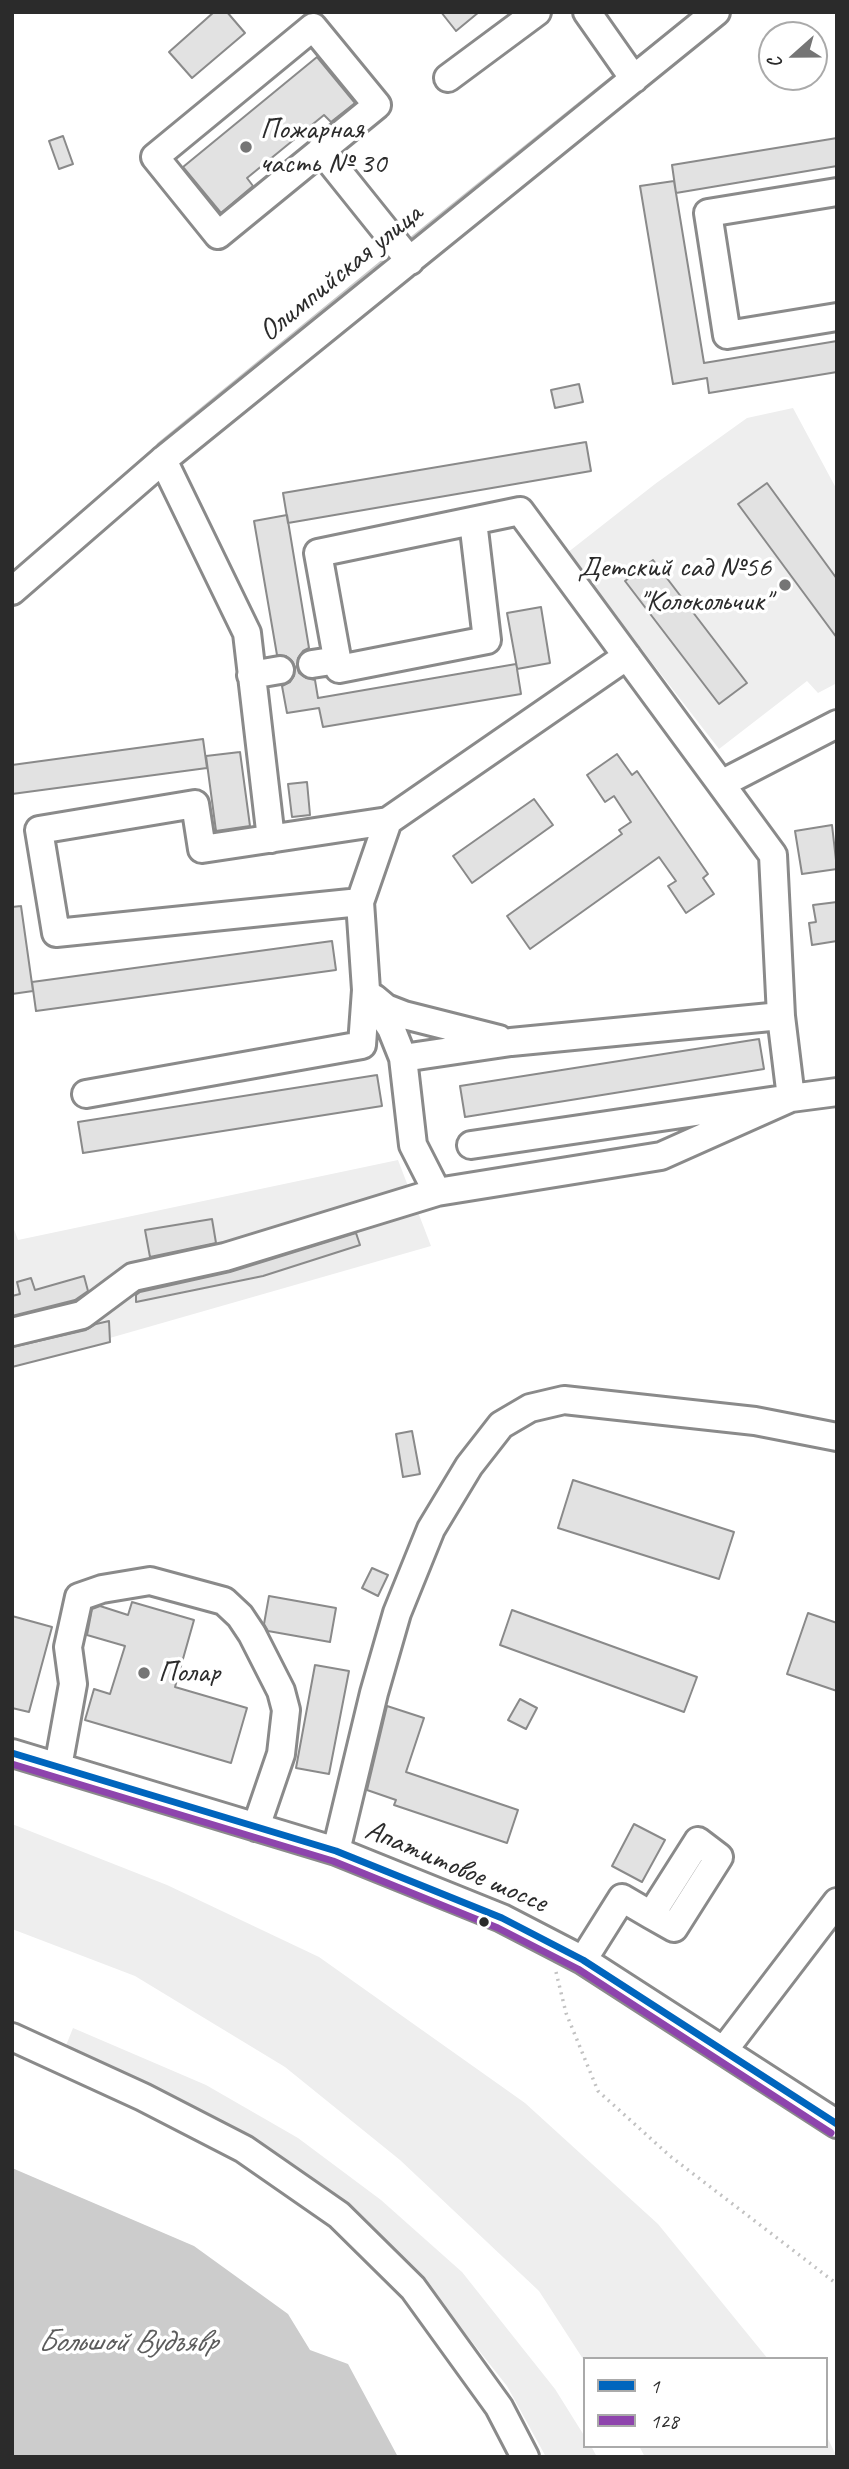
<!DOCTYPE html>
<meta charset="utf-8">
<style>
body{margin:0}
#map{position:relative;width:849px;height:2469px;overflow:hidden;background:#fff;font-family:Caveat,sans-serif}
canvas{display:block}
.frame{position:absolute;inset:0;border:14px solid #2b2b2b;pointer-events:none}
.legend{position:absolute;left:583px;top:2357px;width:245px;height:91px;box-sizing:border-box;background:#fff;border:2px solid #aaa;margin:0;padding:9px 12px;list-style:none;font-size:21px;color:#2b2b2b}
.legend li{display:flex;align-items:center;gap:14px;height:35px}
.legend b{width:35px;border:2px solid #aaa}
.north{position:absolute;left:758px;top:21px;width:70px;height:70px;box-sizing:border-box;background:#fff;border:2px solid #aaa;border-radius:50%;rotate:249deg;font-size:19px;font-weight:700;line-height:28px;text-align:center;color:#2b2b2b}
.north::after{content:'';display:block;margin:auto;width:24px;height:32px;background:#757575;clip-path:polygon(50% 0,100% 100%,50% 72%,0 100%)}
</style>
<div id="map">
<canvas width="849" height="2469"></canvas>
<div class="frame"></div>
<ul class="legend">
<li><b style="height:9px;background:#0065bd"></b>1</li>
<li><b style="height:9px;background:#8e44ad"></b>128</li>
</ul>
<div class="north">С</div>
</div>
<script>
const context = document.querySelector('canvas').getContext('2d');
context.lineJoin = 'round';
function fillPath(path, color) {
  context.fillStyle = color;
  context.fill(path, 'evenodd');
}
function toPath(rows) {
  const path = new Path2D();
  for (const r of rows) {
    path.moveTo(r[0], r[1]);
    for (let i = 2; i < r.length; i += 2) path.lineTo(r[i], r[i + 1]);
  }
  return path;
}
function trace(path, color, width, dash) {
  context.strokeStyle = color;
  context.lineWidth = width;
  context.lineCap = dash ? 'butt' : 'round';
  context.setLineDash(dash || []);
  context.stroke(path);
}
function write(font, color, halo, rows, align = 'center') {
  context.font = font + ' Caveat,sans-serif';
  context.lineWidth = 7;
  context.setLineDash([]);
  context.textBaseline = 'middle';
  context.strokeStyle = halo;
  context.fillStyle = color;
  for (const [text, x, y, turn = 0] of rows) {
    context.save();
    context.translate(x, y);
    context.rotate((+turn || 0) * Math.PI / 180);
    context.textAlign = isNaN(turn) ? turn : align;
    if (halo) context.strokeText(text, 0, 0);
    context.fillText(text, 0, 0);
    context.restore();
  }
}
fillPath(toPath([
 [793,408,837,490,837,683,818,693,807,681,719,749,567,553,655,484,747,418],
 [398,1160,431,1246,12,1366,12,1224,18,1240],
 [12,1824,167,1885,319,1957,525,2103,658,2224,768,2359,585,2359,585,2362,539,2291,400,2160,285,2067,135,1976,12,1929],
 [73,2028,206,2085,298,2138,381,2200,462,2272,555,2389,585,2437,585,2446,591,2446,597,2457,546,2457,507,2386,423,2280,323,2185,198,2110,65,2048],
 [826,2435,837,2457,645,2457,639,2446,826,2446]
]), '#eee');
fillPath(toPath([
 [12,2168,194,2246,288,2314,310,2350,348,2364,398,2457,12,2457]
]), '#ccc');
trace(toPath([
 [638,58,657,43],
 [412,239,614,77],
 [159,445,388,258]
]), '#ccc', 5);
const building = toPath([
 [214,12,227,12,245,33,192,78,169,52,214,12],
 [441,12,479,12,456,31,441,12],
 [317,57,355,103,331,122,324,115,247,178,253,186,221,213,183,167,317,57],
 [63,136,73,164,59,169,49,141,63,136],
 [837,138,837,166,676,193,672,165,837,138],
 [674,181,704,363,837,341,837,372,709,393,707,378,673,384,640,186,674,181],
 [579,384,583,402,555,408,551,390,579,384],
 [586,442,591,471,288,523,283,493,586,442],
 [767,483,837,579,837,638,738,504,767,483],
 [287,515,309,648,303,651,298,658,297,667,299,673,306,678,315,680,318,698,516,664,517,668,507,613,541,607,550,663,517,669,521,694,323,727,319,708,287,713,282,686,290,682,294,676,295,667,292,661,286,656,277,655,254,521,287,515],
 [653,560,747,683,719,704,625,581,653,560],
 [203,739,207,768,12,794,12,765,203,739],
 [240,752,250,826,216,831,206,756,240,752],
 [617,754,632,775,637,771,708,874,703,878,714,894,686,913,668,886,676,881,659,857,530,949,507,916,622,834,619,830,631,822,614,796,605,802,587,775,617,754],
 [307,782,310,815,292,817,288,784,307,782],
 [534,799,553,825,472,883,453,856,534,799],
 [832,825,837,869,802,874,795,831,832,825],
 [837,902,837,941,812,945,809,923,816,922,813,905,837,902],
 [21,906,33,991,12,994,12,907,21,906],
 [332,941,336,970,36,1011,32,982,332,941],
 [759,1039,764,1069,465,1117,460,1086,759,1039],
 [377,1075,382,1106,83,1153,78,1122,377,1075],
 [212,1219,216,1243,150,1257,145,1230,212,1219],
 [356,1233,360,1245,263,1276,136,1302,136,1295,140,1292,230,1272,356,1233],
 [84,1276,88,1291,75,1300,12,1316,12,1296,20,1294,17,1282,31,1278,35,1290,84,1276],
 [109,1321,110,1342,12,1367,12,1347,86,1330,96,1324,109,1321],
 [412,1431,420,1474,403,1477,396,1434,412,1431],
 [573,1480,734,1532,719,1579,558,1528,573,1480],
 [372,1568,388,1575,378,1596,362,1588,372,1568],
 [269,1596,336,1608,330,1642,268,1631,264,1624,269,1596],
 [132,1602,194,1620,175,1687,247,1708,231,1763,85,1720,94,1689,110,1694,125,1646,87,1635,92,1609,100,1606,128,1615,132,1602],
 [512,1610,697,1677,684,1712,500,1645,512,1610],
 [808,1613,837,1623,837,1691,787,1674,808,1613],
 [12,1616,52,1627,29,1712,12,1708,12,1616],
 [315,1665,349,1671,329,1774,296,1768,315,1665],
 [520,1699,537,1708,526,1729,508,1720,520,1699],
 [387,1706,424,1718,406,1772,518,1810,507,1843,394,1805,396,1800,367,1790,387,1706],
 [634,1824,665,1840,642,1882,612,1866,634,1824]
]);
fillPath(building, '#e2e2e2');
trace(building, '#8a8a8a', 2);
const minor = toPath([
 [587,12,634,79],
 [313,27,377,105,218,235,155,157,313,27],
 [448,78,537,12],
 [321,150,410,261],
 [837,192,708,213,727,335,837,317],
 [163,460,247,633,271,839],
 [473,521,487,640,339,669,318,553,520,511,721,784],
 [12,591,163,460,716,12],
 [312,664,338,660],
 [251,675,280,670],
 [360,902,56,933,39,830,195,804,202,849,388,821],
 [366,990,391,1028,403,1058,413,1145,437,1192],
 [374,998,386,1008,404,1015,499,1039],
 [403,1058,511,1042,781,1016],
 [86,1094,362,1045,366,990,360,902,388,821,627,656],
 [471,1145,791,1098,781,1016,773,855,721,784,837,724],
 [12,1332,82,1315,133,1277,225,1257,437,1192,661,1156,791,1098,837,1092],
 [12,1753,336,1851,502,1918,583,1960,837,2124],
 [58,1767,73,1684,68,1647,79,1597,102,1589,150,1581,224,1601,240,1616,252,1634,281,1691,286,1710,281,1754,256,1827],
 [336,1851,374,1693,397,1613,431,1529,469,1466,501,1425,530,1408,564,1400,755,1421,837,1437],
 [583,1960,622,1898,651,1915,674,1928,719,1857,698,1841,651,1915],
 [12,2037,143,2097,244,2149,339,2215,413,2288,499,2407,525,2457],
 [724,2050,837,1902]
]);
trace(minor, '#8a8a8a', 32);
trace(toPath([
 [556,1972,566,2013,598,2091,670,2156,837,2284]
]), '#c2c2c2', 3.5, [2, 5]);
trace(minor, '#fff', 26);
trace(toPath([
 [12,1753,336,1851,502,1918,583,1960,837,2124]
]), '#0065bd', 7);
trace(toPath([
 [12,1764,333,1861,498,1928,578,1969,831,2133]
]), '#8e44ad', 7);
for (const [x, y, r, color] of [
 [246,147,7,"#757575"],
 [785,585,7,"#757575"],
 [144,1673,7,"#757575"],
 [484,1922,6,"#2b2b2b"]
]) {
  const dot = new Path2D();
  dot.arc(x, y, r, 0, 2 * Math.PI);
  context.fillStyle = color;
  context.fill(dot);
  trace(dot, '#fff', 2.5);
}
write('30px', '#2b2b2b', '#fff', [
 ["Пожарная",260,130],
 ["часть № 30",260,164],
 ["Детский сад №56",771,568,"right"],
 ["\"Колокольчик\"",771,602,"right"],
 ["Полар",158,1673]
], 'left');
write('30px', '#2b2b2b', '#fff', [
 ["Олимпийская улица",341,273,-39],
 ["Апатитовое шоссе",456,1867,23]
]);
write('italic 32px', '#5c5c5c', '#fff', [
 ["Большой Вудъявр",127,2343]
]);
</script>
